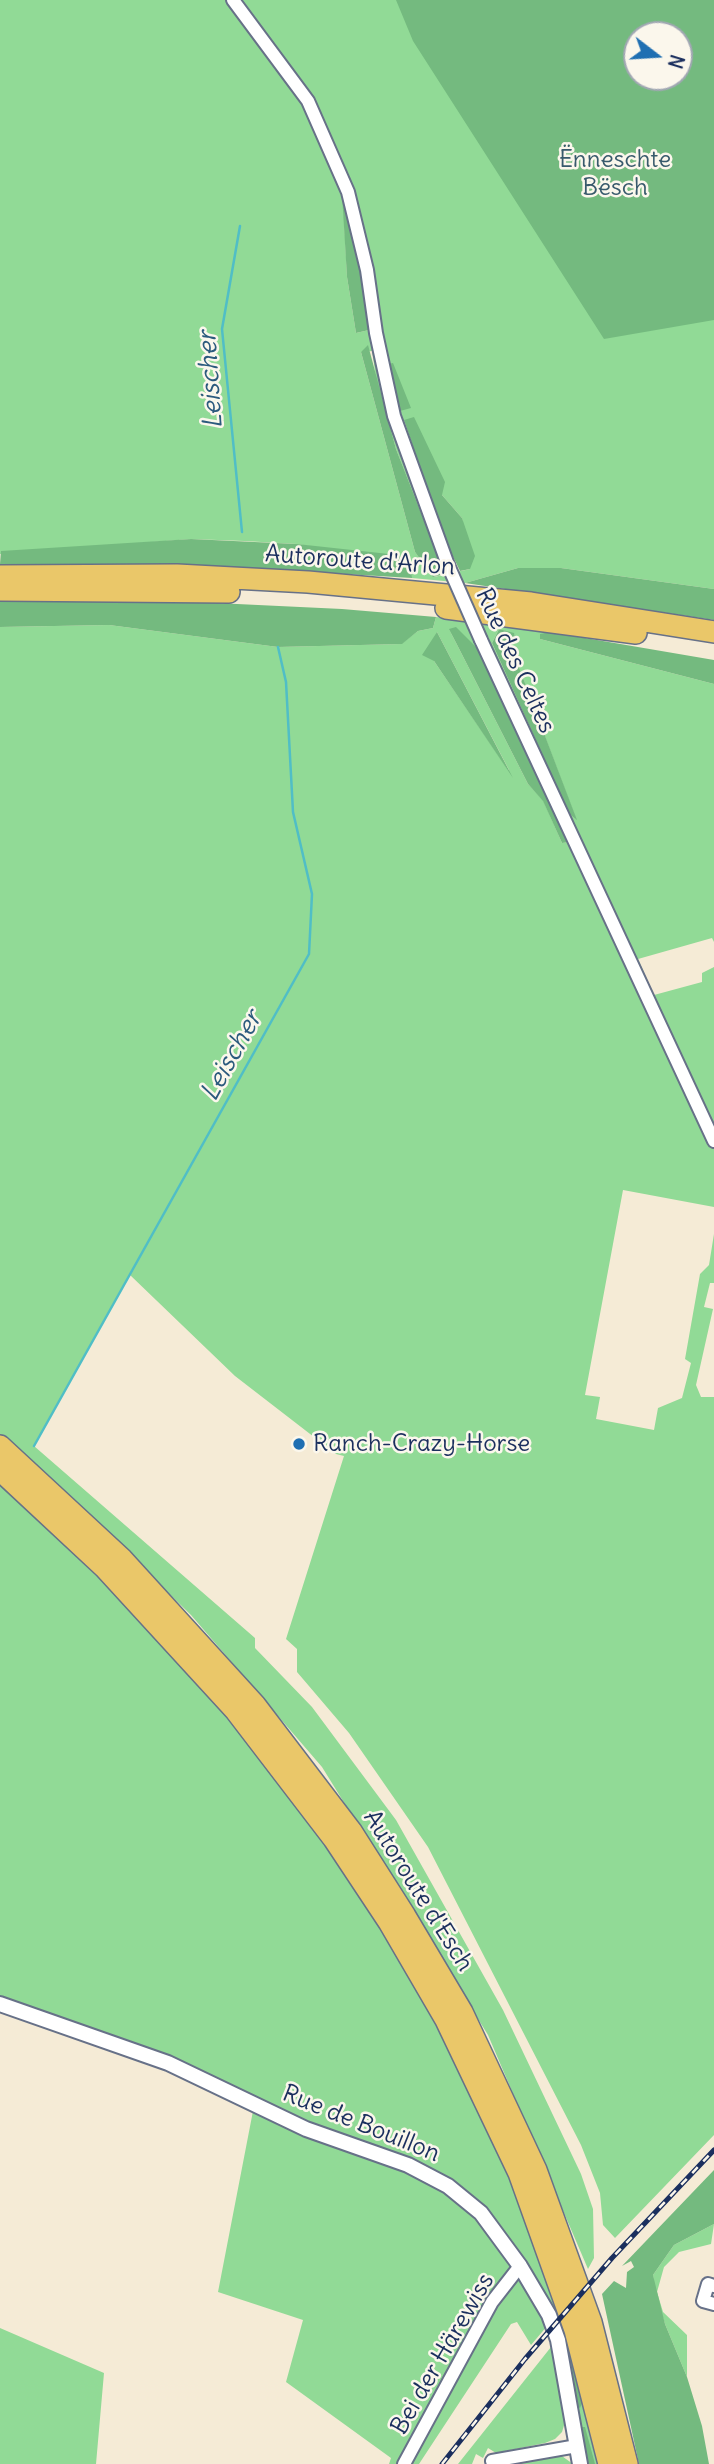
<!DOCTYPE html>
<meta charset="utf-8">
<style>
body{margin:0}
#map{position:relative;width:714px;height:2464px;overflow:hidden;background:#f5ebd6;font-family:Delius,sans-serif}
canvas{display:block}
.north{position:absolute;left:623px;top:21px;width:70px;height:70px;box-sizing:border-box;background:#fbf7ec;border:2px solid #a1a7b3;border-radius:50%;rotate:107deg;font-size:19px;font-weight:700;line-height:28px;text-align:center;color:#1b2f5e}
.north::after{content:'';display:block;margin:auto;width:24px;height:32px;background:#1f6fb2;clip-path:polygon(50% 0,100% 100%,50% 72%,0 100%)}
</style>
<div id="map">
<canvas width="714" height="2464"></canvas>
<div class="north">N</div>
</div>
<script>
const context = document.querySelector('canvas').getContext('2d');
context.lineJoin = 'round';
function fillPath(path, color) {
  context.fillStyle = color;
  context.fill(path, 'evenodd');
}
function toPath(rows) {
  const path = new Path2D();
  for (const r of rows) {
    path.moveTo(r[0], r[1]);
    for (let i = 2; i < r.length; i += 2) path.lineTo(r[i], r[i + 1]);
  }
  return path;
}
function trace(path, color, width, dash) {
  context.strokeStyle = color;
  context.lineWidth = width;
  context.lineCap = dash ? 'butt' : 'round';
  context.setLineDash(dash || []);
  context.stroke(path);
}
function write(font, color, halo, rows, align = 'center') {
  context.font = font + ' Delius,sans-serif';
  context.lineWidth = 5;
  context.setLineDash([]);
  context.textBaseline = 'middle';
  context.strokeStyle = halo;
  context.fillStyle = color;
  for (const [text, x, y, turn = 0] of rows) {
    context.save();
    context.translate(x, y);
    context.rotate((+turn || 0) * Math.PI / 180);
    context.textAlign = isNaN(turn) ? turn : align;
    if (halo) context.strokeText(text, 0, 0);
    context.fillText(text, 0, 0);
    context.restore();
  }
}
fillPath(toPath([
 [0,0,714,0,714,589,561,568,518,568,465,583,412,578,411,563,297,544,244,541,191,539,0,554],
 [637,35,679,35,679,77,637,77],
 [343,198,369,330,356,333,347,277],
 [372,351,376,378,396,449,442,568,455,562,443,536,404,420,442,495,462,518,470,569,434,577,415,552,361,352],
 [436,617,550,632,540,639,714,684,714,942,712,938,638,959,654,995,702,982,702,973,714,967,714,1207,623,1190,585,1395,600,1397,596,1419,654,1430,658,1408,682,1398,691,1363,685,1359,700,1274,709,1265,714,1234,714,1283,710,1283,704,1307,713,1309,696,1385,701,1397,714,1397,714,2135,615,2238,603,2225,600,2193,581,2145,428,1847,349,1733,297,1672,297,1649,286,1639,344,1456,336,1454,235,1376,130,1275,34,1446,255,1638,255,1648,312,1707,396,1820,503,2010,581,2174,593,2209,594,2258,588,2269,488,2035,322,1767,191,1615,30,1459,0,1435,0,627,109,625,278,647,401,644,418,631,433,628],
 [449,629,569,842,562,843,543,800,528,784],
 [499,629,514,634,515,637,509,641,576,819,569,814,492,643],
 [437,632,509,770,509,771,434,661],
 [0,1484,123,1601,228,1716,312,1823,381,1926,437,2023,484,2118,526,2215,559,2312,531,2345,517,2322,511,2324,419,2464,389,2464,391,2458,286,2382,303,2320,218,2292,253,2111,166,2068,0,2012],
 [714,2224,711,2244,679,2252,664,2267,657,2292,663,2312,687,2335,687,2377,665,2324,655,2293,653,2275,674,2245],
 [0,2328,104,2373,96,2464,0,2464],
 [566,2330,600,2464,586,2464,562,2335],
 [551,2347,565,2422,562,2432,555,2439,545,2443,496,2453,488,2448,483,2458,476,2454,472,2464,458,2464],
 [559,2454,573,2464,510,2464]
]), '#91da96');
fillPath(toPath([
 [396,0,714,0,714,320,604,339,413,41],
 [637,35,679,35,679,77,637,77],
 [342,194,358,252,369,330,356,333,347,277],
 [368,345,396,449,445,574,433,577,415,552,361,352],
 [393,363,411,408,400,411,388,364],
 [414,417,445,482,442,495,462,518,475,556,470,569,460,571,443,536,404,420],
 [191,539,297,544,398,555,411,563,412,578,177,564,0,564,1,551],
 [518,568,561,568,714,589,714,620,465,583],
 [132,599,342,609,436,617,433,628,418,631,402,644,278,647,109,625,0,627,0,602],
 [456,627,478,649,570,842,562,843,543,801,528,784,449,629],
 [499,629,514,633,515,637,509,641,577,820,569,814,492,643],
 [437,632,513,778,434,661,422,655],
 [550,632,714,660,714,684,540,639,540,634],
 [714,2170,714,2224,674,2245,653,2275,665,2324,687,2377,702,2426,709,2464,639,2464,602,2294,614,2281,626,2288,627,2272,634,2267,631,2261,622,2266],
 [567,2343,582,2403,580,2408,577,2406],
 [582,2427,585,2427,595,2464,588,2464]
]), '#74ba7f');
trace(toPath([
 [240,226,222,329,242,532],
 [34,1446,309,954,312,894,293,812,286,682,278,647]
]), '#50bec6', 2.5);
const minor = toPath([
 [233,0,308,101,348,192,367,270,376,333,394,416,448,565],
 [481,640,714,1141],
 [714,2286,708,2284,703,2301,714,2304],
 [492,2461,577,2446],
 [404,2464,492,2302,520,2266]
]);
const tertiary = toPath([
 [0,2004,168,2063,306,2129,408,2165,448,2186,481,2213,520,2266,549,2315,558,2340,580,2464]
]);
const motorway = toPath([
 [0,576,177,575,308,582,531,603,714,632],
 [0,590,229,592],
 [446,608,636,633],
 [0,1446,122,1559,255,1705,351,1831,405,1916,462,2012,536,2170,591,2322,627,2464],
 [0,1470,104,1567,236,1711,334,1839,389,1922,446,2020,519,2173,575,2330,609,2464]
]);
trace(minor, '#677188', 16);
trace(tertiary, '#677188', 18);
trace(motorway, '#677188', 24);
trace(minor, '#fff', 12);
trace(tertiary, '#fff', 14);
trace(motorway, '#eac769', 21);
const rail = toPath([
 [442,2464,525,2359,612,2258,714,2150]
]);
trace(rail, '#1b2f5e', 5);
trace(rail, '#fbf7ec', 2.5, [8]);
const minorBridge = toPath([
 [448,565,481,640]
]);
trace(minorBridge, '#677188', 16, []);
trace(minorBridge, '#fff', 12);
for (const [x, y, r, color] of [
 [299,1444,7,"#1f6fb2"]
]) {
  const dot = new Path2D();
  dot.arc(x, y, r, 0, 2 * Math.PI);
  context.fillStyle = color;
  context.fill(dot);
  trace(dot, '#fbf7ec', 2.5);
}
write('24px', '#385a6c', '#fbf7ec', [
 ["Ënneschte",615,160],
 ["Bësch",615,188]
]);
write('24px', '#1b2f5e', '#fbf7ec', [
 ["Autoroute d'Arlon",360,561,4],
 ["Rue des Celtes",515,661,65],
 ["Autoroute d'Esch",418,1891,58],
 ["Rue de Bouillon",361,2124,22],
 ["Bei der Härewiss",443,2354,-60]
]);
write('24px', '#1b2f5e', '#fbf7ec', [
 ["Ranch-Crazy-Horse",313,1444]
], 'left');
write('italic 26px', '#2b5a7d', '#fbf7ec', [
 ["Leischer",211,380,-94],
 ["Leischer",232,1056,-61]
]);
</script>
